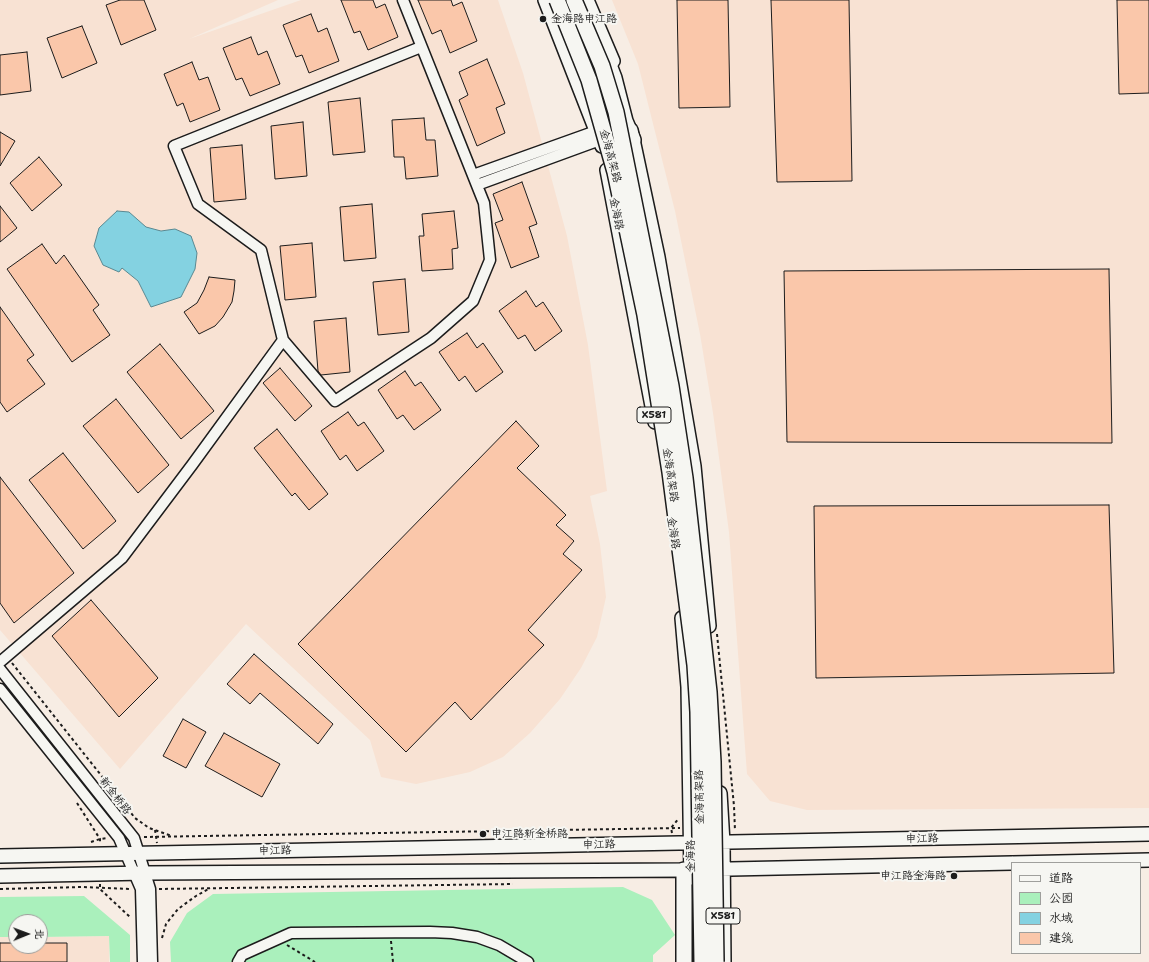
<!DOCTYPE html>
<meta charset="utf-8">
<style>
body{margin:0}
#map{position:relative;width:1149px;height:962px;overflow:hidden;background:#f7ede4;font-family:"Shantell Sans","LXGW WenKai TC",sans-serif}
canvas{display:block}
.legend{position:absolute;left:1011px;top:862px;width:130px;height:92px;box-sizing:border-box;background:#f6f6f2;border:1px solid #9f9f9c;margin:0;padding:5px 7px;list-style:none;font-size:12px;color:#1c1c1c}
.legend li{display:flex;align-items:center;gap:8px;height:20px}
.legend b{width:20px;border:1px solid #9f9f9c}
.north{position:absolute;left:8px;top:914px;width:40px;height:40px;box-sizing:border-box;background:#f6f6f2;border:1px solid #9f9f9c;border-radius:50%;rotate:89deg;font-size:11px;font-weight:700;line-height:16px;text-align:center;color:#1c1c1c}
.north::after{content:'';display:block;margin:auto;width:14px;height:18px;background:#1c1c1c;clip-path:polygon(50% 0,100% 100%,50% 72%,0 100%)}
</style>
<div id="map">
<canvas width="1149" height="962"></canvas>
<ul class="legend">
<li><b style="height:5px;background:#f6f6f2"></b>道路</li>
<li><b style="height:11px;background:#aaf0bc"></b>公园</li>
<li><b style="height:11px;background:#84d2e1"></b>水域</li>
<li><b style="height:11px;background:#fac7aa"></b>建筑</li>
</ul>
<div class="north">北</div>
</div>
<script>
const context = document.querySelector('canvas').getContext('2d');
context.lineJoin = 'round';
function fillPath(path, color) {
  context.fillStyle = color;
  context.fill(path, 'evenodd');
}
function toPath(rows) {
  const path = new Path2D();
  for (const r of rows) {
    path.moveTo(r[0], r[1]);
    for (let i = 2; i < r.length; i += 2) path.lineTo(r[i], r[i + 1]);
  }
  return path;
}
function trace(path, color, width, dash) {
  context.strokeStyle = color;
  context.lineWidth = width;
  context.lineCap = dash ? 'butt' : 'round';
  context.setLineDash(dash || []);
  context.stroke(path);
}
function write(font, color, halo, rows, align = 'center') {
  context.font = font + ' "Shantell Sans","LXGW WenKai TC",sans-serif';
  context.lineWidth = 4;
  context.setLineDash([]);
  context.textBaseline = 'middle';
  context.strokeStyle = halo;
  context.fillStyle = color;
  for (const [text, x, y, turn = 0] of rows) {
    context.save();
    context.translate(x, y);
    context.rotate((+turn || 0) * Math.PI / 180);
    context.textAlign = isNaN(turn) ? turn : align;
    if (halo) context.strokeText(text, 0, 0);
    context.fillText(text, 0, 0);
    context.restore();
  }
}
fillPath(toPath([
 [0,0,278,0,189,39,301,0,498,0,523,73,567,236,588,345,607,491,590,496,600,544,606,597,597,637,581,668,560,699,530,733,503,757,470,772,416,784,381,777,370,740,246,624,120,769,0,630],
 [612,0,1149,0,1149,808,807,810,770,801,747,774,729,532,713,413,700,334,675,211,638,64],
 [109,936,109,962,0,962,0,937,16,937,16,946,40,946,40,937]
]), '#f8e2d3');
fillPath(toPath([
 [623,887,652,900,675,935,653,955,653,962,171,962,170,942,187,913,213,894],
 [84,896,130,935,130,962,110,962,109,936,40,937,40,922,16,922,16,937,0,937,0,897]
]), '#aaf0bc');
const water = toPath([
 [117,211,129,212,146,227,161,231,175,229,191,236,197,253,195,269,181,297,151,307,138,281,122,268,119,272,103,265,94,246,99,228,117,211]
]);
fillPath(water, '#84d2e1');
trace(water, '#5a8992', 1);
const building = toPath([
 [120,0,144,0,156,30,121,45,106,5,120,0],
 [341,0,373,0,376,8,385,4,398,37,368,50,360,31,354,33,341,0],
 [418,0,451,0,453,6,462,2,477,41,450,53,441,30,432,34,418,0],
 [677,0,728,0,730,107,679,108,677,0],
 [771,0,849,0,852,181,777,182,771,0],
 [1117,0,1149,0,1149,93,1119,94,1117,0],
 [311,14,318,32,327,28,339,61,309,73,302,55,296,57,283,25,311,14],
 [82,26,97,63,62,78,47,38,82,26],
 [251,37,258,55,267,51,280,84,250,96,242,78,236,80,223,48,251,37],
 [27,52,31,91,0,95,0,55,27,52],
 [487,59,505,104,496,108,505,133,477,146,459,100,468,95,459,72,487,59],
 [192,62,199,80,208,77,220,110,190,122,183,103,177,106,164,74,192,62],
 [360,98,365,152,333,155,328,102,360,98],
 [424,118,426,140,435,140,438,176,406,179,404,157,394,157,392,120,424,118],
 [303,122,307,176,275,179,271,126,303,122],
 [0,132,15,141,0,166,0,132],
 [242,145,246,199,214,202,210,148,242,145],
 [39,157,62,185,32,211,10,183,39,157],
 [522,182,537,224,529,227,539,257,511,268,495,223,503,220,493,194,522,182],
 [372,204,376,258,344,261,340,207,372,204],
 [0,206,17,228,0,242,0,206],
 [454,211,458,248,452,249,453,269,422,271,419,236,424,236,422,214,454,211],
 [312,243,316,297,285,300,280,246,312,243],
 [42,244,56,264,64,255,99,305,93,310,110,335,72,362,7,269,42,244],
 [1109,269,1112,443,787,442,784,271,1109,269],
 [209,277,235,280,234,291,232,302,223,317,215,326,199,334,184,312,197,303,204,290,209,277],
 [405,279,409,332,378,335,373,282,405,279],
 [526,291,536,307,543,302,562,331,535,351,525,335,518,339,499,311,526,291],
 [0,307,34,355,27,360,45,384,7,412,0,402,0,307],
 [346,318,350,372,321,375,318,371,314,321,346,318],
 [467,333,477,348,483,343,503,372,476,392,465,376,459,381,439,352,467,333],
 [160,344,214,411,181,439,127,372,160,344],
 [280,368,312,406,295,421,263,383,280,368],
 [405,371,415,386,421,382,441,410,414,430,403,415,397,419,378,390,405,371],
 [116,399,169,465,138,493,83,426,116,399],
 [348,412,358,426,364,422,384,451,357,471,346,455,340,460,321,431,348,412],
 [516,421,539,446,517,468,566,515,556,525,574,541,563,554,582,570,528,630,544,645,471,720,455,702,406,752,298,644,516,421],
 [277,429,328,494,309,510,295,493,292,496,254,448,277,429],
 [63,453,116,521,83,549,29,480,63,453],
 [0,477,74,573,14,623,0,603,0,477],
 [1109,505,1114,673,816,678,814,506,1109,505],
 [91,600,158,678,119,717,52,636,91,600],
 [254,654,333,724,318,744,260,693,250,704,227,684,254,654],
 [183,719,206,732,186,768,163,756,183,719],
 [224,733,280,764,262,797,205,766,224,733],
 [0,943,16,943,16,946,40,946,40,943,67,943,67,962,0,962,0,943]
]);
fillPath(building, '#fac7aa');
trace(building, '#1c1c1c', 1);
const minor = toPath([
 [403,0,484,203,490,260,473,301,431,338,335,401,283,340,261,250,198,204,174,146,421,47],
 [473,175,596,131],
 [477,185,600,140],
 [0,662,122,558,192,465,283,340],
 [0,669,134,838,150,889,152,962],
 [0,689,119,838,141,889,143,962],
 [238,962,242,955,291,933,430,932,452,933,477,937,499,945,528,962]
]);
const major = toPath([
 [545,0,602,146],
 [587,0,613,61],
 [631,130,658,257,694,466,709,626],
 [607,170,655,422],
 [682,618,688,687,691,878],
 [720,793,723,843,724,962],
 [0,856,1149,834],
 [1013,863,1149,860],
 [0,876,145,873,684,870,1012,863]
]);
const highway = toPath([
 [604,52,614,78,625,121,633,140],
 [684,962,684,870]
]);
trace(minor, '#1c1c1c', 13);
trace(major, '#1c1c1c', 16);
trace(highway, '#1c1c1c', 18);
trace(toPath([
 [717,634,734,806,735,831],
 [12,663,135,818,149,828,172,836],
 [77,803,100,839,100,843],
 [155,830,157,843],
 [672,833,671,828,679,818],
 [144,837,680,828],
 [91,842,100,839,108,838],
 [100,884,100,889,131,918],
 [0,889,83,887,131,889],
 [159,889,513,884],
 [162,938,166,924,178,909,196,896,210,888],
 [391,941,393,962],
 [287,945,315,962]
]), '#1c1c1c', 2, [3, 3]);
trace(minor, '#f6f6f2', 10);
trace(major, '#f6f6f2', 13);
trace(highway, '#f6f6f2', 15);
const highwayBridge = toPath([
 [557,0,589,80,615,172,645,315,670,472,695,665,698,712,702,962],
 [574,0,602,66,616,112,671,386,685,478,709,692,713,762,716,962]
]);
trace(highwayBridge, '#1c1c1c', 18, []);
trace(highwayBridge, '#f6f6f2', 15);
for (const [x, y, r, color] of [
 [543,19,4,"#1c1c1c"],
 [483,834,4,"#1c1c1c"],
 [954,876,4,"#1c1c1c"]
]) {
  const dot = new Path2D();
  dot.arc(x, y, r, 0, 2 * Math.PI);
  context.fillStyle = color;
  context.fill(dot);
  trace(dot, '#f6f6f2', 1.5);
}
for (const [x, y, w] of [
 [654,415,34],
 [723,916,34]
]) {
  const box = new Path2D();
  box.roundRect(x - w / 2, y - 8, w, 16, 3);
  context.fillStyle = '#f6f6f2';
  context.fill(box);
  trace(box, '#1c1c1c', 1);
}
write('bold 10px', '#1c1c1c', null, [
 ["X581",654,415],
 ["X581",723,916]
]);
write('11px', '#1c1c1c', '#f6f6f2', [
 ["金海路申江路",551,19],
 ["申江路新金桥路",491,834],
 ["申江路金海路",946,876,"right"]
], 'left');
write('11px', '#1c1c1c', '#f6f6f2', [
 ["金海高架路",610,156,75],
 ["金海路",616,214,79],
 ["金海高架路",670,475,82],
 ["金海路",673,533,81],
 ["新金桥路",115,796,52],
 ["金海高架路",700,797,-91],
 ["申江路",922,839,-1],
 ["申江路",599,845,-1],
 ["申江路",275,851,-1],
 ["金海路",691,856,-90]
]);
</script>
